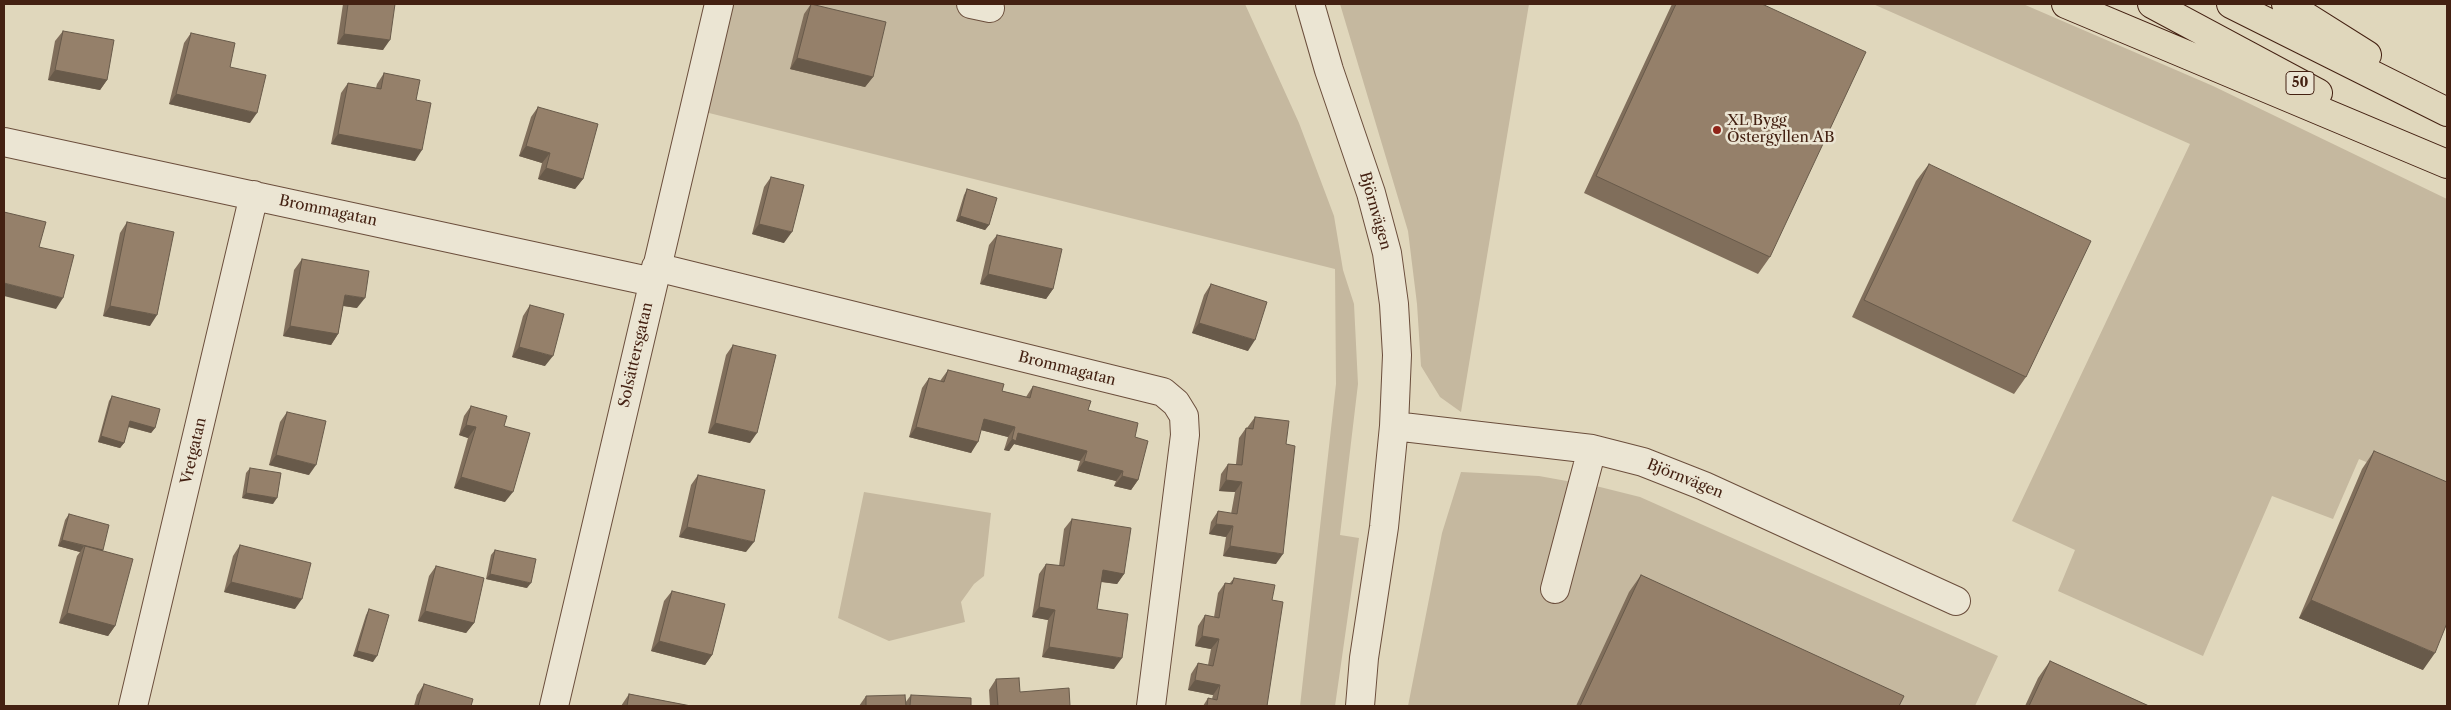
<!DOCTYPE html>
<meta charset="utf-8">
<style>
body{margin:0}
#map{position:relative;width:2451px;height:710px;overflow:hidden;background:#e0d7bc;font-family:"Libre Caslon Text",serif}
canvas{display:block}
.frame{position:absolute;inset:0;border:5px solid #442112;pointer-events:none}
</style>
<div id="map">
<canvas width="2451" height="710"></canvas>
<div class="frame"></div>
</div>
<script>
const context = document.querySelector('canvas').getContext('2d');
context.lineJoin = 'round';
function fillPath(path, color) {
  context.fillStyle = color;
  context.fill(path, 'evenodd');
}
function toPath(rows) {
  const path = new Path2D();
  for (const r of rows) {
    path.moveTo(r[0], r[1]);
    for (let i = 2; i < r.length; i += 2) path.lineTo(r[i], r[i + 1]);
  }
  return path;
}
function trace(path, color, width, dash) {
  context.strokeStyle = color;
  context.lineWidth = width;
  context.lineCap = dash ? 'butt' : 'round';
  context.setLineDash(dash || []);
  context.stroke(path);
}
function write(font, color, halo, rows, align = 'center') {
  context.font = font + ' "Libre Caslon Text",serif';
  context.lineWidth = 5;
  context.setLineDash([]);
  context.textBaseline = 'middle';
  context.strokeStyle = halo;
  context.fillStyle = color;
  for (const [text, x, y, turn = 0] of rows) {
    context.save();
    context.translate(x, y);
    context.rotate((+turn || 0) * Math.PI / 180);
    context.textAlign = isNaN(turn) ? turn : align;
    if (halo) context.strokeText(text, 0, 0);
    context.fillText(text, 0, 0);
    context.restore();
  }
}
fillPath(toPath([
 [732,4,1245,4,1299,123,1334,216,1343,270,1354,304,1358,384,1340,535,1359,538,1335,706,1300,706,1336,384,1335,269,705,112],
 [1340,4,1529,4,1461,412,1440,397,1421,366,1417,304,1408,231],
 [1873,4,2023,4,2213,86,2447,199,2447,496,2359,459,2333,519,2272,496,2203,656,2058,591,2075,550,2012,521,2190,144],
 [1461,472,1539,476,1600,487,1640,497,1998,656,1975,706,1408,706,1442,533],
 [864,492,991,513,984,576,974,584,961,602,965,622,889,641,838,618]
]), '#c5b89f');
const minor = toPath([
 [971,4,990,8],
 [1310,4,1329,70,1371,193,1387,253,1394,304,1397,355,1394,426,1384,527,1364,658,1360,706],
 [4,142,653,282],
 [656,267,1163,392,1176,403,1184,416,1185,435,1151,706],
 [1394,426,1592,449,1643,462,1704,486,1956,601],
 [1555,589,1592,449],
 [133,706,254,195],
 [554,706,719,4]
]);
const highway = toPath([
 [2066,4,2447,164],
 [2152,4,2318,93],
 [2231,4,2447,112],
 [2286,4,2367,55]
]);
trace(minor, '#6b4e3c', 30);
trace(highway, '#442112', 30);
trace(minor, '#ebe5d3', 28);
trace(highway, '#e0d7bc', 28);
fillPath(toPath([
 [343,4,395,4,383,50,337,44],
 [811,4,873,77,865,87,790,69,804,14],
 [1672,4,1762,4,1770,257,1758,274,1584,193],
 [63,31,107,80,100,90,48,80,55,41],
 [191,33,230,67,250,123,169,104,184,43],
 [384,73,416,100,415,161,331,144,341,93,348,83,376,88,377,84],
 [538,107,583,179,575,189,538,179,542,163,519,156,531,117],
 [1929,164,2026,377,2014,394,1852,317,1916,181],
 [771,177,784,243,752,234,764,187],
 [967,189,989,225,985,230,956,221,964,195],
 [127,222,150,326,103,316,120,233],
 [997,235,1053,289,1046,299,980,284,989,245],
 [302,259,357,308,343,306,338,334,331,345,283,336,294,270],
 [1211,284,1248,351,1192,333,1204,295],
 [530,305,545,366,512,357,523,316],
 [733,345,750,443,708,433,726,355],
 [948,370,1002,391,1026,397,1033,386,1088,410,1135,437,1138,480,1131,490,1114,486,1116,481,1077,471,1080,461,1014,444,1009,451,1004,450,1008,437,981,430,971,453,909,437,922,388,929,378,940,381],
 [112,396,155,428,151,433,128,427,124,443,120,448,98,442,109,401],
 [471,406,504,426,505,502,454,488,468,438,459,435,464,416],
 [287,412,309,475,269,465,280,422],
 [1255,417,1286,444,1276,564,1223,556,1226,537,1209,534,1211,522,1218,511,1231,514,1235,492,1219,491,1221,474,1228,464,1236,464,1239,438,1246,428,1247,428],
 [2374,451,2423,670,2299,618,2362,469],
 [250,468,273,504,242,498,246,473],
 [698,475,746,552,679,537,691,485],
 [69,514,103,550,115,626,108,636,59,623,77,556,80,552,58,546,65,520],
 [1072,519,1124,574,1117,584,1101,582,1097,609,1114,669,1042,657,1048,620,1032,617,1039,574,1046,564,1059,566,1064,529],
 [240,545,295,609,224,592,233,556],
 [495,550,527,588,486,579,491,555],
 [436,566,474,623,466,633,418,621,429,576],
 [1641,575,1899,706,1576,706,1629,592],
 [1234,578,1272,600,1267,706,1203,706,1208,698,1212,699,1213,695,1188,690,1191,674,1198,663,1208,665,1211,649,1195,646,1198,626,1205,615,1214,617,1218,593,1225,583,1230,583],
 [672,591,712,655,705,665,651,651,664,601],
 [369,609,373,662,353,656,366,615],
 [2050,661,2149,706,2025,706,2038,678],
 [996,679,1020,692,1070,706,990,706,989,690],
 [424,684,471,706,414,706,417,695],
 [629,694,691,706,621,706],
 [911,695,971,706,859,706,866,696,905,703]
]), '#806e5b');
fillPath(toPath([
 [344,34,390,40,383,50,337,44],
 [797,58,873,77,865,87,790,69],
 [55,70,107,80,100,90,48,80],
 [176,94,257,113,250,123,169,104],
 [338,134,422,150,415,161,331,144],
 [526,146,550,153,542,163,519,156],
 [546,168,583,179,575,189,538,179],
 [960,216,989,225,985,230,956,221],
 [759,224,792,232,784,243,752,234],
 [988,274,1053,289,1046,299,980,284],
 [4,283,63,298,56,309,4,296],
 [345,295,365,298,357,308,338,305],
 [110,306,157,315,150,326,103,316],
 [1199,323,1255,340,1248,351,1192,333],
 [290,326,338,334,331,345,283,336],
 [519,347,553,356,545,366,512,357],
 [984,419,1015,427,1008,437,977,429],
 [130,421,155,428,151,433,126,426],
 [715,423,757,433,750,443,708,433],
 [466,425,476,427,468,438,459,435],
 [916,427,978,442,971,453,909,437],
 [1018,433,1087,451,1080,461,1014,444,1009,451,1004,450,1012,439],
 [101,436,124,443,120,448,98,442],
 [276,455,316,465,309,475,269,465],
 [1084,461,1123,471,1116,481,1077,471],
 [1122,476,1138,480,1131,490,1114,486],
 [461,477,513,492,505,502,454,488],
 [1226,480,1242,482,1235,492,1219,491],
 [246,493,277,498,273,504,242,498],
 [1216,524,1233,526,1226,537,1209,534],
 [687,527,754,542,746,552,679,537],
 [62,540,84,546,80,552,58,546],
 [1230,546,1283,554,1276,564,1223,556],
 [1103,570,1124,574,1117,584,1096,581],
 [490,574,531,583,527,588,486,579],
 [231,582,302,599,295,609,224,592],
 [2311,600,2435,653,2423,670,2299,618],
 [1039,607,1055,610,1048,620,1032,617],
 [425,611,474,623,466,633,418,621],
 [67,613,115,626,108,636,59,623],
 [1202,636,1219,639,1211,649,1195,646],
 [659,641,712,655,705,665,651,651],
 [1049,647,1122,658,1114,669,1042,657],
 [357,651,377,656,373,662,353,656],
 [1195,680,1220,685,1213,695,1188,690]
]), '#685a4a');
const building = toPath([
 [348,4,395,4,390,40,344,34,348,4],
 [811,4,886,22,873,77,797,58,811,4],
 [1676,4,1762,4,1866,52,1770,257,1596,176,1676,4],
 [63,31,114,40,107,80,55,70,63,31],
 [191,33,235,43,230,67,266,75,257,113,176,94,191,33],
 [384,73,420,80,416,100,431,103,422,150,338,134,348,83,381,89,384,73],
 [538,107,598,124,583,179,546,168,550,153,526,146,538,107],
 [1929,164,2091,241,2026,377,1864,300,1929,164],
 [771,177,804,185,792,232,759,224,771,177],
 [967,189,997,198,989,225,960,216,967,189],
 [4,212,46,222,39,247,74,255,63,298,4,283,4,212],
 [127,222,174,232,157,315,110,306,127,222],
 [997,235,1062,249,1053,289,988,274,997,235],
 [302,259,369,271,365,298,345,295,338,334,290,326,302,259],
 [1211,284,1267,302,1255,340,1199,323,1211,284],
 [530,305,564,314,553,356,519,347,530,305],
 [733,345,776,355,757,433,715,423,733,345],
 [948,370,1004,384,1002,391,1030,398,1033,386,1091,401,1088,410,1138,423,1135,437,1148,441,1138,480,1122,476,1123,471,1084,461,1087,451,1018,433,1016,441,1012,439,1015,427,984,419,978,442,916,427,929,378,944,382,948,370],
 [112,396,160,409,155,428,130,421,124,443,101,436,112,396],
 [471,406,507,416,504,426,530,433,513,492,461,477,476,427,466,425,471,406],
 [287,412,326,421,316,465,276,455,287,412],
 [1255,417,1289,421,1286,444,1295,446,1283,554,1230,546,1233,526,1216,524,1218,511,1237,514,1242,482,1226,480,1228,464,1242,465,1246,428,1253,429,1255,417],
 [2374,451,2447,482,2447,623,2435,653,2311,600,2374,451],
 [250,468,281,473,277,498,246,493,250,468],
 [698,475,765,490,754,542,687,527,698,475],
 [69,514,109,525,103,550,62,540,69,514],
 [1072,519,1131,528,1124,574,1103,570,1097,609,1128,614,1122,658,1049,647,1055,610,1039,607,1046,564,1064,566,1072,519],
 [240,545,311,563,302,599,231,582,240,545],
 [85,546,133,559,115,626,67,613,85,546],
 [495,550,536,559,531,583,490,574,495,550],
 [436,566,484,578,474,623,425,611,436,566],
 [1641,575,1904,696,1899,706,1580,706,1641,575],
 [1234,578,1275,585,1272,600,1283,602,1267,706,1207,706,1208,698,1217,700,1220,685,1195,680,1198,663,1213,666,1219,639,1202,636,1205,615,1219,618,1225,583,1232,584,1234,578],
 [672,591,725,604,712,655,659,641,672,591],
 [369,609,389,615,377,656,357,651,369,609],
 [2050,661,2149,706,2029,706,2050,661],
 [1019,678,1020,692,1069,688,1070,706,998,706,996,679,1019,678],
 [424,684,473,699,471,706,418,706,424,684],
 [629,694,691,706,627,706,629,694],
 [905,695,906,706,866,706,866,696,905,695],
 [911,695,971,698,971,706,910,706,911,695]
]);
fillPath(building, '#95806a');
trace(building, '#685a4a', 1);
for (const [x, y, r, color] of [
 [1717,130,5,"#8f2418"]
]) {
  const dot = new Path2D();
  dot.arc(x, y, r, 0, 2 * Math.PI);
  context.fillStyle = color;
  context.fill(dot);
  trace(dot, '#ebe5d3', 2);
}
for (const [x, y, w] of [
 [2300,83,28]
]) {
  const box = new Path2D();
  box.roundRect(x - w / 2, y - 11.5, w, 23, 4);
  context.fillStyle = '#ebe5d3';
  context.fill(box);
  trace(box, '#442112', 1);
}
write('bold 14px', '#442112', null, [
 ["50",2300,83]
]);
write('15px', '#442112', '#ebe5d3', [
 ["XL Bygg",1727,121],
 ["Östergyllen AB",1727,138]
], 'left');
write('15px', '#442112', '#ebe5d3', [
 ["Brommagatan",328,211,12],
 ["Björnvägen",1375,211,74],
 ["Solsättersgatan",636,355,-77],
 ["Brommagatan",1067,369,14],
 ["Vretgatan",194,451,-77],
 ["Björnvägen",1685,479,22]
]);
</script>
